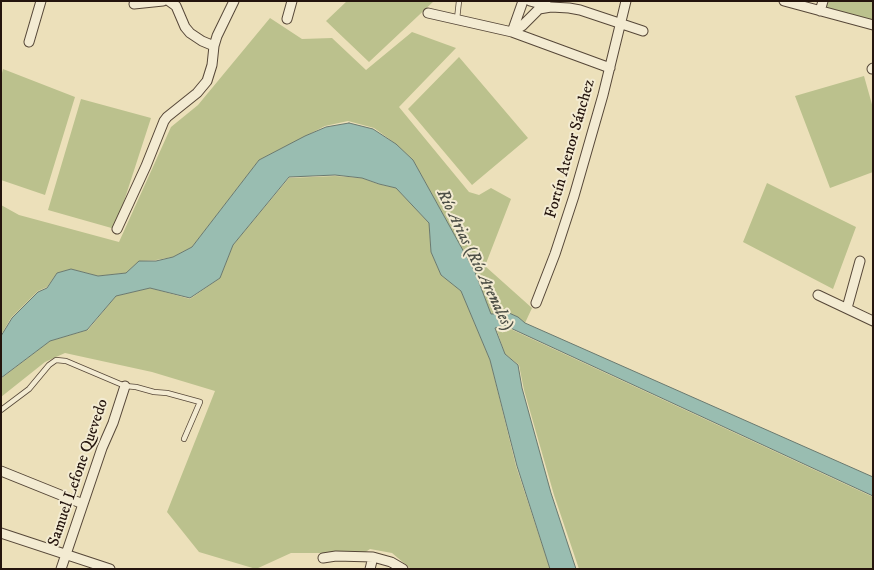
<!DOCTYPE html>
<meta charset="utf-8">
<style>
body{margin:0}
#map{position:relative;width:874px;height:570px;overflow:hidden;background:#ece0ba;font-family:"IM FELL DW Pica",serif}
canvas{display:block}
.frame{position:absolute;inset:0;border:2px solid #24140d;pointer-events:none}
</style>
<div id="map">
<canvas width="874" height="570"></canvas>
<div class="frame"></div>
</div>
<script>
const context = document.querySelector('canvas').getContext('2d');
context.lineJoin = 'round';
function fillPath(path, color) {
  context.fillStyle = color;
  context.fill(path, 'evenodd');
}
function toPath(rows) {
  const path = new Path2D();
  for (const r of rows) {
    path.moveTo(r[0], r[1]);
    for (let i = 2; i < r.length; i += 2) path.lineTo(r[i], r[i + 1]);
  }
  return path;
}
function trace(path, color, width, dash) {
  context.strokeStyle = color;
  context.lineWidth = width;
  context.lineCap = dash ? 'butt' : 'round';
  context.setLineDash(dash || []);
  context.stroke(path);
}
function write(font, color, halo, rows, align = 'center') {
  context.font = font + ' "IM FELL DW Pica",serif';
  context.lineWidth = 4;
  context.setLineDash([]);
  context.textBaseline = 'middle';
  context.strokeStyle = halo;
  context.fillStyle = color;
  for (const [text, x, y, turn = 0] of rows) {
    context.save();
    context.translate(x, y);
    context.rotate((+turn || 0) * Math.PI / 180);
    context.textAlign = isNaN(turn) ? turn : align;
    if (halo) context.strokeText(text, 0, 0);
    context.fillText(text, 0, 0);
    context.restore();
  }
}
fillPath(toPath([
 [347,1,434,1,369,62,326,21],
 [826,1,873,1,873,21,824,9],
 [270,18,302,39,332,38,366,70,412,32,456,48,399,107,469,192,479,195,491,188,511,199,485,266,532,308,525,323,518,317,509,313,491,314,475,272,413,160,396,144,374,128,348,121,325,126,259,160,192,247,173,257,156,260,139,261,126,273,98,276,71,269,57,273,47,287,38,291,11,318,1,335,1,205,19,215,119,242,171,127,198,105],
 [459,57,528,138,472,185,408,109],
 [3,69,75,97,45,195,1,180,1,77],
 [864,76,873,108,873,172,830,188,795,96],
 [81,99,151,118,115,229,48,210],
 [335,176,362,178,378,184,396,188,429,223,431,252,441,275,461,291,490,360,516,466,550,569,411,569,392,553,370,549,364,553,291,553,256,569,199,552,167,512,215,391,152,372,65,353,45,362,1,397,1,380,3,377,50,341,88,330,116,296,150,288,190,299,220,278,233,245,289,178],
 [767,183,856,227,833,289,743,242],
 [504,326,873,497,873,569,579,569,554,495,524,390,519,365,505,354,496,328]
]), '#bbc18d');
const water = toPath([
 [349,123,373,129,396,144,413,160,475,272,491,314,509,313,518,317,525,323,873,477,873,496,504,325,495,328,505,354,518,365,522,388,551,493,576,569,550,569,517,466,490,360,461,291,441,275,431,252,429,223,396,188,379,184,362,178,335,175,289,177,233,245,220,278,190,298,150,288,116,296,87,330,50,341,1,378,1,336,12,318,38,292,47,288,57,273,71,269,98,276,126,273,139,261,156,261,173,257,192,247,259,160,305,136,326,127,349,123]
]);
fillPath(water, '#99bdb1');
trace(water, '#6a796f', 1);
const service = toPath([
 [457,19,459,1],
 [1,410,29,389,49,365,56,360,66,361,125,386,136,387,154,392,167,393,200,402,184,439]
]);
const minor = toPath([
 [169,1,176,6,185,27,190,33,202,41,214,46],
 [523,1,512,32,610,68],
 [530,1,548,6],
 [784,1,873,25],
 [134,4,163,1],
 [820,11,823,1],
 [428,13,512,32,522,26,539,9,551,7,569,8,580,10,643,31],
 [287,19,292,1],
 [29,42,41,1],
 [872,69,873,68],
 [117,229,146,166,164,121,167,117,197,93,207,81,212,65,214,46,217,36,234,1],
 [818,295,873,321],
 [536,303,555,254,574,196,603,95,626,1],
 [847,308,860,261],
 [1,471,83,504],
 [1,533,110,569],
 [323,558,336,556,373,557,391,562,403,569],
 [61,569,102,448,113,423,125,386],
 [370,569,373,557]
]);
trace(service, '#564738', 6);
trace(minor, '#564738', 11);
trace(service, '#f3ebd2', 4.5);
trace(minor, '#f3ebd2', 9);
write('16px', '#24140d', '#f3ebd2', [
 ["Fortín Atenor Sánchez",571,149,-74],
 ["Samuel Lefone Quevedo",79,473,-71]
]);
write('italic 17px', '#4d4f46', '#f3ebd2', [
 ["Río Arias (Río Arenales)",474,260,64]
]);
</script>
